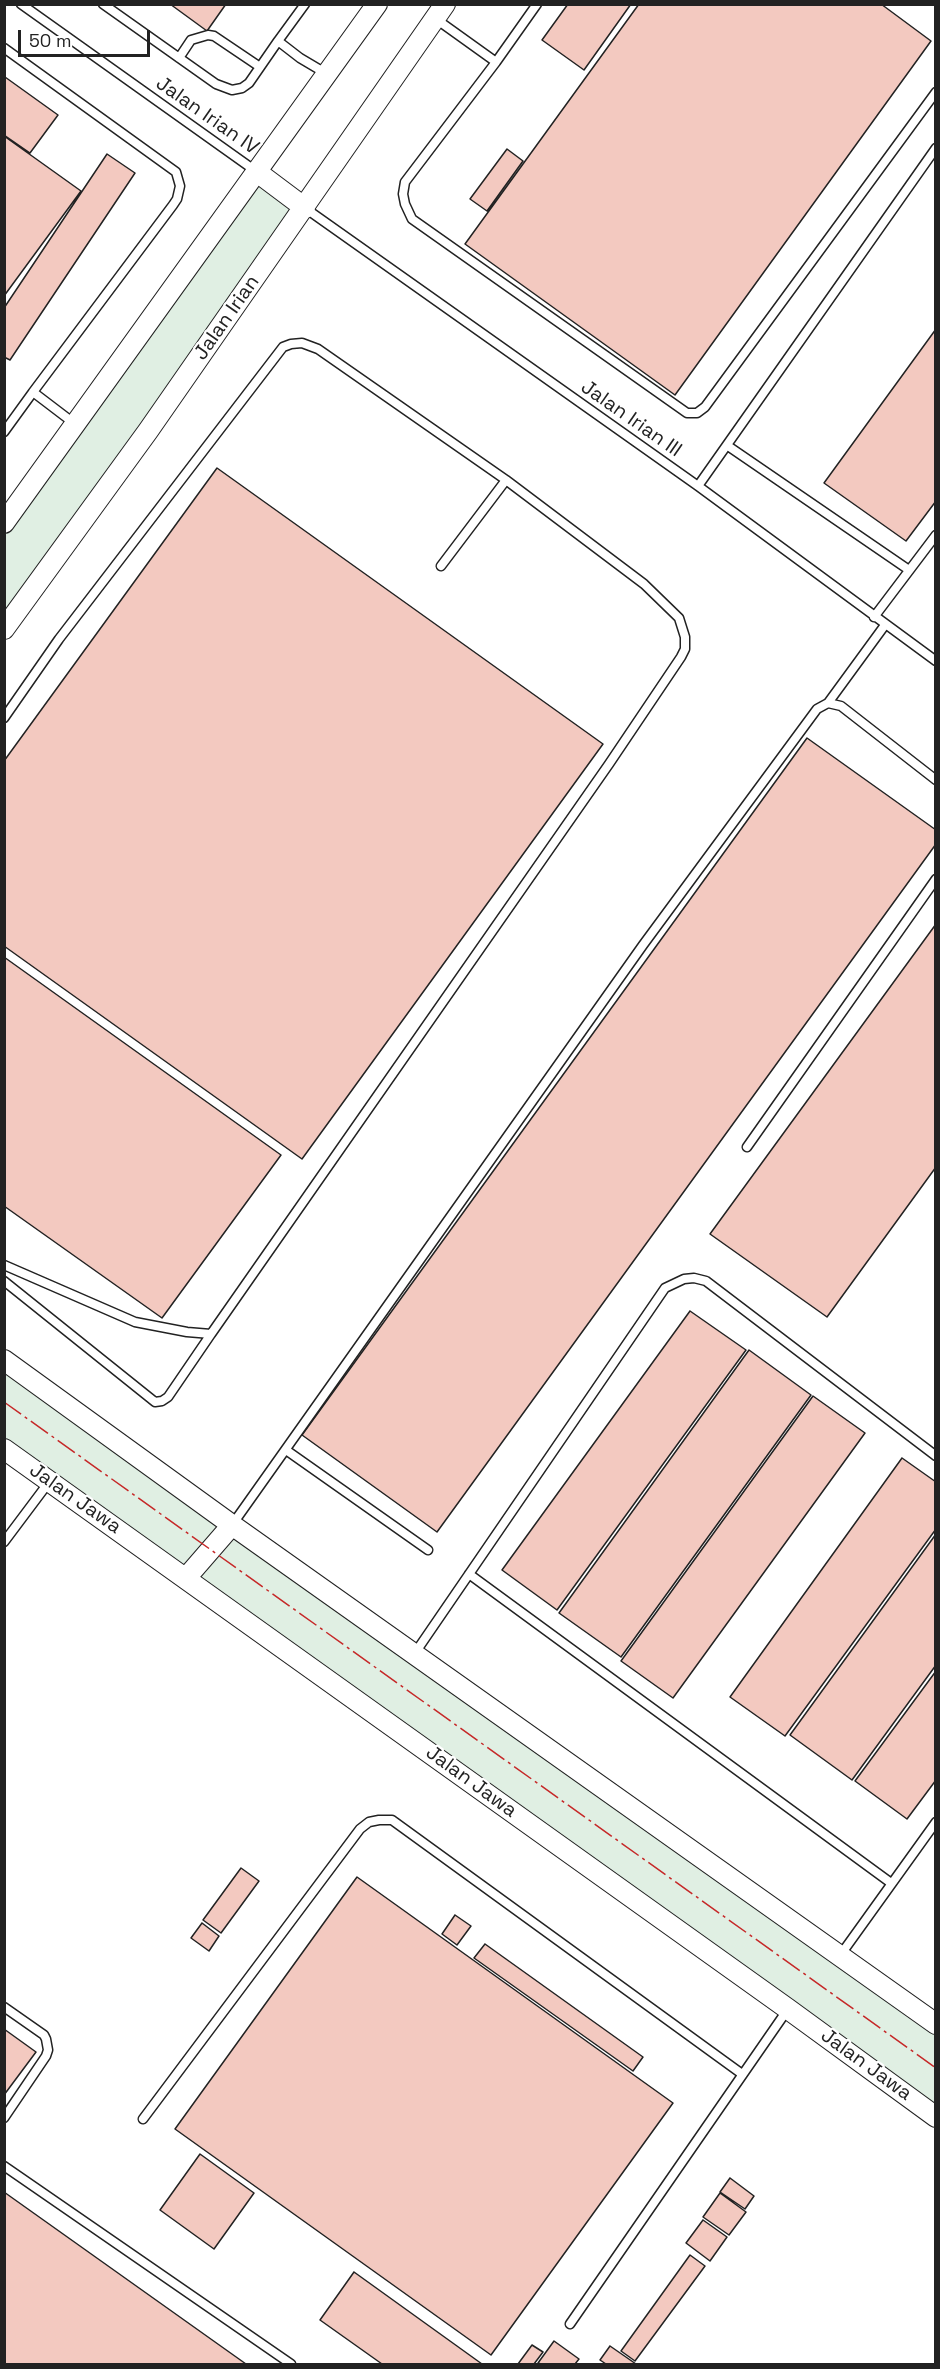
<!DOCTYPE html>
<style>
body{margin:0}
#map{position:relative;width:940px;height:2369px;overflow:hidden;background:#fff;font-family:"Space Grotesk",sans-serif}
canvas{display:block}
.frame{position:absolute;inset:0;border:6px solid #222;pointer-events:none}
.scale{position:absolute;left:18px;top:30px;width:132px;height:27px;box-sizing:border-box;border:3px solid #222;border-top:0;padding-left:8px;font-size:18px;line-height:21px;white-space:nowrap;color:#222;-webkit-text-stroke:4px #fff;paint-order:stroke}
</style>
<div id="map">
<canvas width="940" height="2369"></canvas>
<div class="frame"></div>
<div class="scale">50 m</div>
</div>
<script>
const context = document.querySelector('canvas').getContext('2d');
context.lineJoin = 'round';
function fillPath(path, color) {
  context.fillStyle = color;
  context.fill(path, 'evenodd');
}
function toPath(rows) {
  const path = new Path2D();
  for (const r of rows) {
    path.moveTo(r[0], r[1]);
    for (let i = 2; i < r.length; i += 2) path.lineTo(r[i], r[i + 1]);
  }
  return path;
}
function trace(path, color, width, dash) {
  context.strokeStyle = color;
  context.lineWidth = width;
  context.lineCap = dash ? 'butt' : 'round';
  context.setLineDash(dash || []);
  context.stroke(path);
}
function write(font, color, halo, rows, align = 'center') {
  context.font = font + ' "Space Grotesk",sans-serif';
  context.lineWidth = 4.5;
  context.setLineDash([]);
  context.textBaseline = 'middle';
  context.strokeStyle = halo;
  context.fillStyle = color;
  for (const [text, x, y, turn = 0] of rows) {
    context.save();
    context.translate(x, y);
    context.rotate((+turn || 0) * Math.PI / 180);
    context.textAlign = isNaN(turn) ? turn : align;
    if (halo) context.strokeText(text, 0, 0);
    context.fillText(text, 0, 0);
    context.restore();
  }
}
const green = toPath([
 [257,172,305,208,5,625,5,523,257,172],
 [5,1360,935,2023,935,2117,5,1447,5,1360]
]);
fillPath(green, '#e0efe3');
trace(green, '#6f6f6f', 1.5);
const building = toPath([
 [170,4,226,4,207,31,170,4],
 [568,4,631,4,584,70,542,40,568,4],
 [639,4,881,4,931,41,675,395,465,244,639,4],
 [5,77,58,115,30,153,4,135,5,77],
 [4,136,81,191,4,296,4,136],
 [507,149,523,161,487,211,470,199,507,149],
 [107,154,135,173,10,360,4,357,4,308,107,154],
 [936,329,936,501,906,541,824,483,936,329],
 [217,468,603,744,302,1159,4,946,4,761,217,468],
 [807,738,936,830,936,844,437,1532,302,1435,807,738],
 [936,924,936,1167,827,1317,710,1234,936,924],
 [4,957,281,1155,162,1318,4,1206,4,957],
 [690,1311,746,1350,557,1610,502,1570,690,1311],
 [749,1350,811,1395,621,1657,559,1613,749,1350],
 [813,1396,865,1433,673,1698,621,1661,813,1396],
 [902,1458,936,1482,936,1529,785,1736,730,1697,902,1458],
 [936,1534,936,1665,852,1780,790,1735,936,1534],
 [936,1671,936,1780,907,1819,855,1781,936,1671],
 [241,1868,259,1881,221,1933,203,1920,241,1868],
 [357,1877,673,2103,491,2355,175,2129,357,1877],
 [455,1915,471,1926,457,1945,442,1934,455,1915],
 [202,1923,219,1936,209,1951,191,1938,202,1923],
 [485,1944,643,2057,633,2071,474,1958,485,1944],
 [4,2029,36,2052,4,2095,4,2029],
 [200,2154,254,2193,214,2249,160,2210,200,2154],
 [730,2178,754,2196,745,2209,720,2192,730,2178],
 [4,2192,246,2364,4,2364,4,2192],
 [720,2193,746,2212,729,2235,703,2217,720,2193],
 [703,2220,727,2237,710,2261,686,2243,703,2220],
 [690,2255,705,2266,635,2361,621,2351,690,2255],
 [354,2272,482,2364,382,2364,320,2320,354,2272],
 [554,2341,579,2359,575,2364,541,2364,538,2363,554,2341],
 [532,2345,543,2352,534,2364,518,2364,532,2345],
 [610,2346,636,2364,606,2364,600,2360,610,2346]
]);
fillPath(building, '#f3c9c0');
trace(building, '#222', 1.5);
const service = toPath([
 [21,4,257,172],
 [103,4,216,84,232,90,242,88,249,83,278,41],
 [305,4,278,41,300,58,327,74],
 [537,4,496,62,405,182,403,194,405,204,412,219,687,413,697,413,705,407,936,92],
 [436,19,496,62],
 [4,48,176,172,180,186,177,199,173,205,33,392],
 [179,58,191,40,208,35,214,36,260,67],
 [305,208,698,486,936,661],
 [4,432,33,392,75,424],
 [728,446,909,570],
 [698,486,936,148],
 [441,566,506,480],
 [874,617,936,535],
 [828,703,885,625],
 [4,718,59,639,283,347,291,344,302,343,318,349,506,480,644,584,679,618,685,637,685,649,681,657,609,764,211,1334,187,1332,135,1322,4,1265],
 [747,1147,936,879],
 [4,1281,155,1402,162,1401,168,1397,211,1334],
 [286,1450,428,1550],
 [232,1525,643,945,817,709,828,703,841,706,936,780],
 [4,1542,49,1482],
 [469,1574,891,1883],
 [415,1653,665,1288,684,1279,694,1278,706,1281,936,1456],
 [839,1957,936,1822],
 [4,2007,44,2035,46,2039,48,2050,46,2056,4,2118],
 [143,2119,360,1829,369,1822,379,1820,392,1820,742,2074],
 [4,2166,291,2364],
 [570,2324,788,2009]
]);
const tertiary = toPath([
 [257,172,305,208],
 [4,523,377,4],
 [4,629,148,431,445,4],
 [4,1360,232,1525,936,2024],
 [4,1449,788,2009,936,2117],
 [186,1578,232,1525]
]);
trace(service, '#222', 11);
trace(tertiary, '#222', 22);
trace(service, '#fff', 8);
trace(tertiary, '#fff', 20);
trace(toPath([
 [4,1402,936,2068]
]), '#c62828', 1.5, [21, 4.5, 3, 4.5]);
write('20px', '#222', '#fff', [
 ["Jalan Irian IV",207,116,35],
 ["Jalan Irian",227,318,-55],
 ["Jalan Irian III",631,419,35],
 ["Jalan Jawa",75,1499,35],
 ["Jalan Jawa",471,1782,36],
 ["Jalan Jawa",866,2065,36]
]);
</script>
